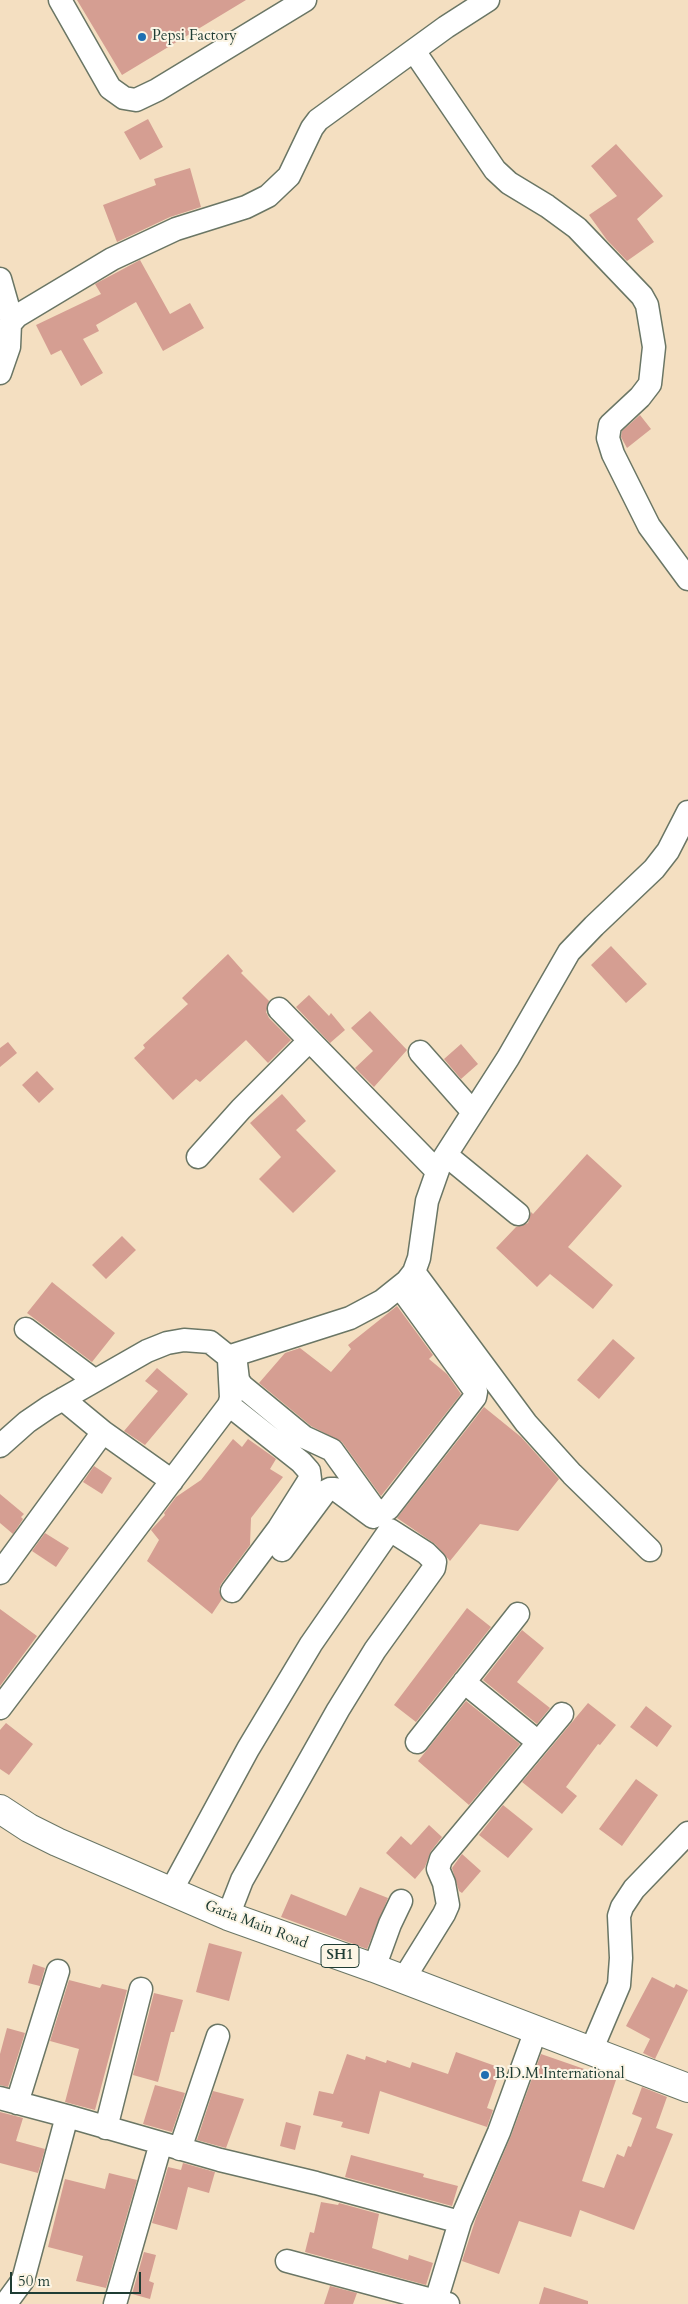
<!DOCTYPE html>
<style>
body{margin:0}
#map{position:relative;width:688px;height:2304px;overflow:hidden;background:#f4dfc1;font-family:Cardo,serif}
canvas{display:block}
.scale{position:absolute;left:10px;top:2272px;width:131px;height:22px;box-sizing:border-box;border:2px solid #1f3d34;border-top:0;padding-left:6px;font-size:15px;line-height:18px;white-space:nowrap;color:#1f3d34;-webkit-text-stroke:4px #fcf5e5;paint-order:stroke}
</style>
<div id="map">
<canvas width="688" height="2304"></canvas>
<div class="scale">50 m</div>
</div>
<script>
const context = document.querySelector('canvas').getContext('2d');
context.lineJoin = 'round';
function fillPath(path, color) {
  context.fillStyle = color;
  context.fill(path, 'evenodd');
}
function toPath(rows) {
  const path = new Path2D();
  for (const r of rows) {
    path.moveTo(r[0], r[1]);
    for (let i = 2; i < r.length; i += 2) path.lineTo(r[i], r[i + 1]);
  }
  return path;
}
function trace(path, color, width, dash) {
  context.strokeStyle = color;
  context.lineWidth = width;
  context.lineCap = dash ? 'butt' : 'round';
  context.setLineDash(dash || []);
  context.stroke(path);
}
function write(font, color, halo, rows, align = 'center') {
  context.font = font + ' Cardo,serif';
  context.lineWidth = 4;
  context.setLineDash([]);
  context.textBaseline = 'middle';
  context.strokeStyle = halo;
  context.fillStyle = color;
  for (const [text, x, y, turn = 0] of rows) {
    context.save();
    context.translate(x, y);
    context.rotate((+turn || 0) * Math.PI / 180);
    context.textAlign = isNaN(turn) ? turn : align;
    if (halo) context.strokeText(text, 0, 0);
    context.fillText(text, 0, 0);
    context.restore();
  }
}
fillPath(toPath([
 [77,0,246,0,122,75],
 [148,119,163,147,140,160,124,132],
 [616,144,663,196,637,219,654,242,627,261,607,240,589,215,617,196,591,166],
 [190,168,201,207,170,217,117,242,103,205,156,185,154,179],
 [140,260,170,314,190,303,204,328,163,351,136,302,96,325,99,331,83,339,103,373,81,386,61,350,51,355,36,325,101,294,95,284],
 [640,415,651,429,627,448,621,437,622,431],
 [611,946,647,984,626,1003,591,965],
 [228,954,243,971,241,973,269,1001,266,1012,269,1018,291,1040,268,1063,246,1040,200,1082,196,1079,173,1100,134,1058,145,1048,143,1045,188,1004,182,998],
 [309,995,329,1016,331,1013,345,1030,330,1043,296,1007],
 [370,1011,407,1050,374,1087,355,1068,373,1051,351,1028],
 [8,1042,17,1053,0,1067,0,1048],
 [461,1044,478,1064,461,1079,444,1059],
 [37,1071,54,1089,39,1103,22,1085],
 [282,1094,306,1121,296,1130,336,1171,293,1213,259,1179,281,1157,250,1123],
 [587,1154,622,1186,568,1247,613,1285,593,1309,550,1274,537,1287,496,1248,516,1227,528,1223,531,1212,533,1214],
 [122,1236,136,1250,106,1279,92,1265],
 [52,1282,115,1333,92,1362,27,1313],
 [397,1306,433,1355,429,1359,447,1374,461,1394,381,1496,342,1442,311,1426,259,1383,285,1353,300,1348,331,1372,351,1349,348,1345],
 [613,1339,635,1358,599,1399,577,1380],
 [157,1368,188,1394,145,1445,124,1431,158,1391,145,1381],
 [484,1407,521,1437,559,1479,518,1531,480,1524,450,1561,435,1544,397,1518],
 [233,1439,242,1447,248,1439,272,1456,276,1459,270,1469,283,1477,251,1518,250,1545,221,1584,219,1590,222,1599,212,1614,147,1561,159,1540,151,1530,165,1515,164,1513,176,1497,201,1480],
 [94,1466,112,1478,102,1494,83,1482],
 [0,1494,24,1514,21,1517,23,1519,13,1534,0,1523],
 [45,1533,69,1548,56,1567,32,1551],
 [467,1608,491,1627,416,1722,394,1705],
 [0,1609,37,1636,0,1686],
 [522,1630,544,1648,517,1682,550,1708,537,1724,483,1680],
 [466,1701,520,1744,469,1805,418,1761],
 [588,1703,616,1725,600,1745,598,1744,566,1787,577,1796,562,1814,522,1782],
 [646,1706,672,1726,657,1747,630,1727],
 [6,1723,33,1744,9,1775,0,1769,0,1730],
 [636,1779,658,1795,622,1846,599,1829],
 [503,1805,533,1829,508,1858,479,1835],
 [429,1825,442,1837,431,1851,425,1867,415,1879,386,1853,401,1836,411,1845],
 [462,1854,481,1871,462,1893,459,1891,452,1868],
 [360,1887,388,1898,367,1949,281,1917,291,1894,346,1916],
 [209,1943,242,1952,229,2001,196,1992],
 [33,1964,45,1968,40,1986,28,1983],
 [652,1977,674,1988,676,1984,688,1990,655,2059,643,2053,650,2039,626,2026],
 [69,1980,100,1988,102,1984,127,1990,95,2110,65,2102,79,2049,50,2041],
 [154,1993,183,2000,174,2032,171,2032,158,2082,133,2075],
 [7,2028,25,2033,8,2087,0,2085,0,2054],
 [456,2052,501,2068,487,2108,493,2110,487,2127,380,2091,369,2134,341,2127,343,2122,313,2115,319,2091,333,2094,347,2054,365,2060,366,2056,386,2063,387,2060,410,2068,412,2062,448,2074],
 [541,2054,616,2080,582,2181,604,2188,617,2154,624,2157,628,2146,631,2147,642,2118,632,2114,642,2087,667,2097,656,2128,673,2134,634,2230,580,2210,571,2237,519,2221,499,2274,462,2261,476,2218,511,2136],
 [155,2085,185,2093,172,2132,143,2124],
 [213,2091,244,2099,226,2148,197,2140],
 [0,2112,23,2118,16,2141,45,2149,38,2173,0,2163],
 [286,2122,301,2126,295,2150,280,2146],
 [351,2155,424,2174,423,2177,458,2186,452,2206,345,2177],
 [183,2163,215,2172,209,2193,188,2187,177,2230,152,2223,168,2167,181,2170],
 [109,2173,137,2180,106,2288,76,2281,83,2256,48,2247,65,2179,105,2189],
 [321,2202,338,2205,339,2203,379,2214,372,2248,408,2260,409,2255,433,2263,426,2285,305,2252,310,2232,314,2233],
 [144,2252,156,2255,149,2281,154,2283,150,2299,132,2294],
 [330,2286,357,2293,353,2304,324,2304],
 [544,2287,588,2301,588,2304,539,2304]
]), '#d59e92');
const minor = toPath([
 [60,0,110,88,124,98,136,100,157,90,305,0],
 [414,51,495,170,509,183,547,206,577,228,642,296,647,305,654,347,650,384,640,397,610,425,608,438,613,454,649,526,688,579],
 [0,279,12,321],
 [0,373,9,347,10,324,17,316,112,259,176,229,246,207,268,196,289,176,312,128,318,120,446,27,488,0],
 [279,1009,436,1170],
 [420,1052,473,1112],
 [446,1155,518,1214],
 [198,1157,241,1109,309,1041],
 [414,1272,526,1423,572,1474,650,1550],
 [26,1329,94,1380],
 [236,1363,238,1380,242,1386,304,1437,332,1450,373,1507,379,1511,388,1509,475,1397,476,1392,400,1287],
 [229,1405,301,1462,309,1471,310,1479,279,1528,232,1591],
 [103,1432,172,1481],
 [0,1446,27,1422,49,1407,147,1351,167,1343,184,1340,210,1342,230,1358],
 [282,1550,326,1491,330,1489,335,1489,373,1517],
 [0,1573,103,1432,63,1399],
 [464,1682,538,1742],
 [0,1708,229,1405,231,1398,229,1360,231,1356,350,1318,382,1301,407,1281,414,1272,419,1258,427,1201,440,1164,508,1058,569,952,594,926,654,869,668,851,688,812],
 [417,1742,518,1614],
 [171,1891,248,1749,311,1644,390,1530,426,1553,435,1562,434,1568,375,1650,338,1710,242,1880,228,1916],
 [374,1968,390,1924,401,1901],
 [403,1980,444,1914,448,1905,444,1883,438,1869,441,1859,562,1714],
 [591,2051,619,1985,621,1958,619,1916,622,1907,634,1889,688,1833],
 [0,2098,67,2116],
 [17,2103,58,1971],
 [106,2128,141,1989],
 [180,2149,218,2036],
 [287,2261,436,2301,435,2304],
 [9,2299,23,2280,67,2116,220,2160,316,2183,460,2222],
 [115,2304,161,2143],
 [448,2304,436,2301,460,2222,499,2132,536,2030]
]);
const major = toPath([
 [0,1809,29,1828,57,1842,228,1916,374,1968,688,2088]
]);
trace(minor, '#6a7665', 25);
trace(major, '#6a7665', 30);
trace(minor, '#fff', 22);
trace(major, '#fff', 28);
for (const [x, y, r, color] of [
 [142,37,5,"#1f6fb2"],
 [485,2075,5,"#1f6fb2"]
]) {
  const dot = new Path2D();
  dot.arc(x, y, r, 0, 2 * Math.PI);
  context.fillStyle = color;
  context.fill(dot);
  trace(dot, '#fcf5e5', 2);
}
for (const [x, y, w] of [
 [340,1956,38]
]) {
  const box = new Path2D();
  box.roundRect(x - w / 2, y - 11.5, w, 23, 4);
  context.fillStyle = '#fcf5e5';
  context.fill(box);
  trace(box, '#1f3d34', 1);
}
write('bold 14px', '#1f3d34', null, [
 ["SH1",340,1956]
]);
write('15px', '#1f3d34', '#fcf5e5', [
 ["Pepsi Factory",152,37],
 ["B.D.M.International",495,2075]
], 'left');
write('15px', '#1f3d34', '#fcf5e5', [
 ["Garia Main Road",256,1925,21]
]);
</script>
